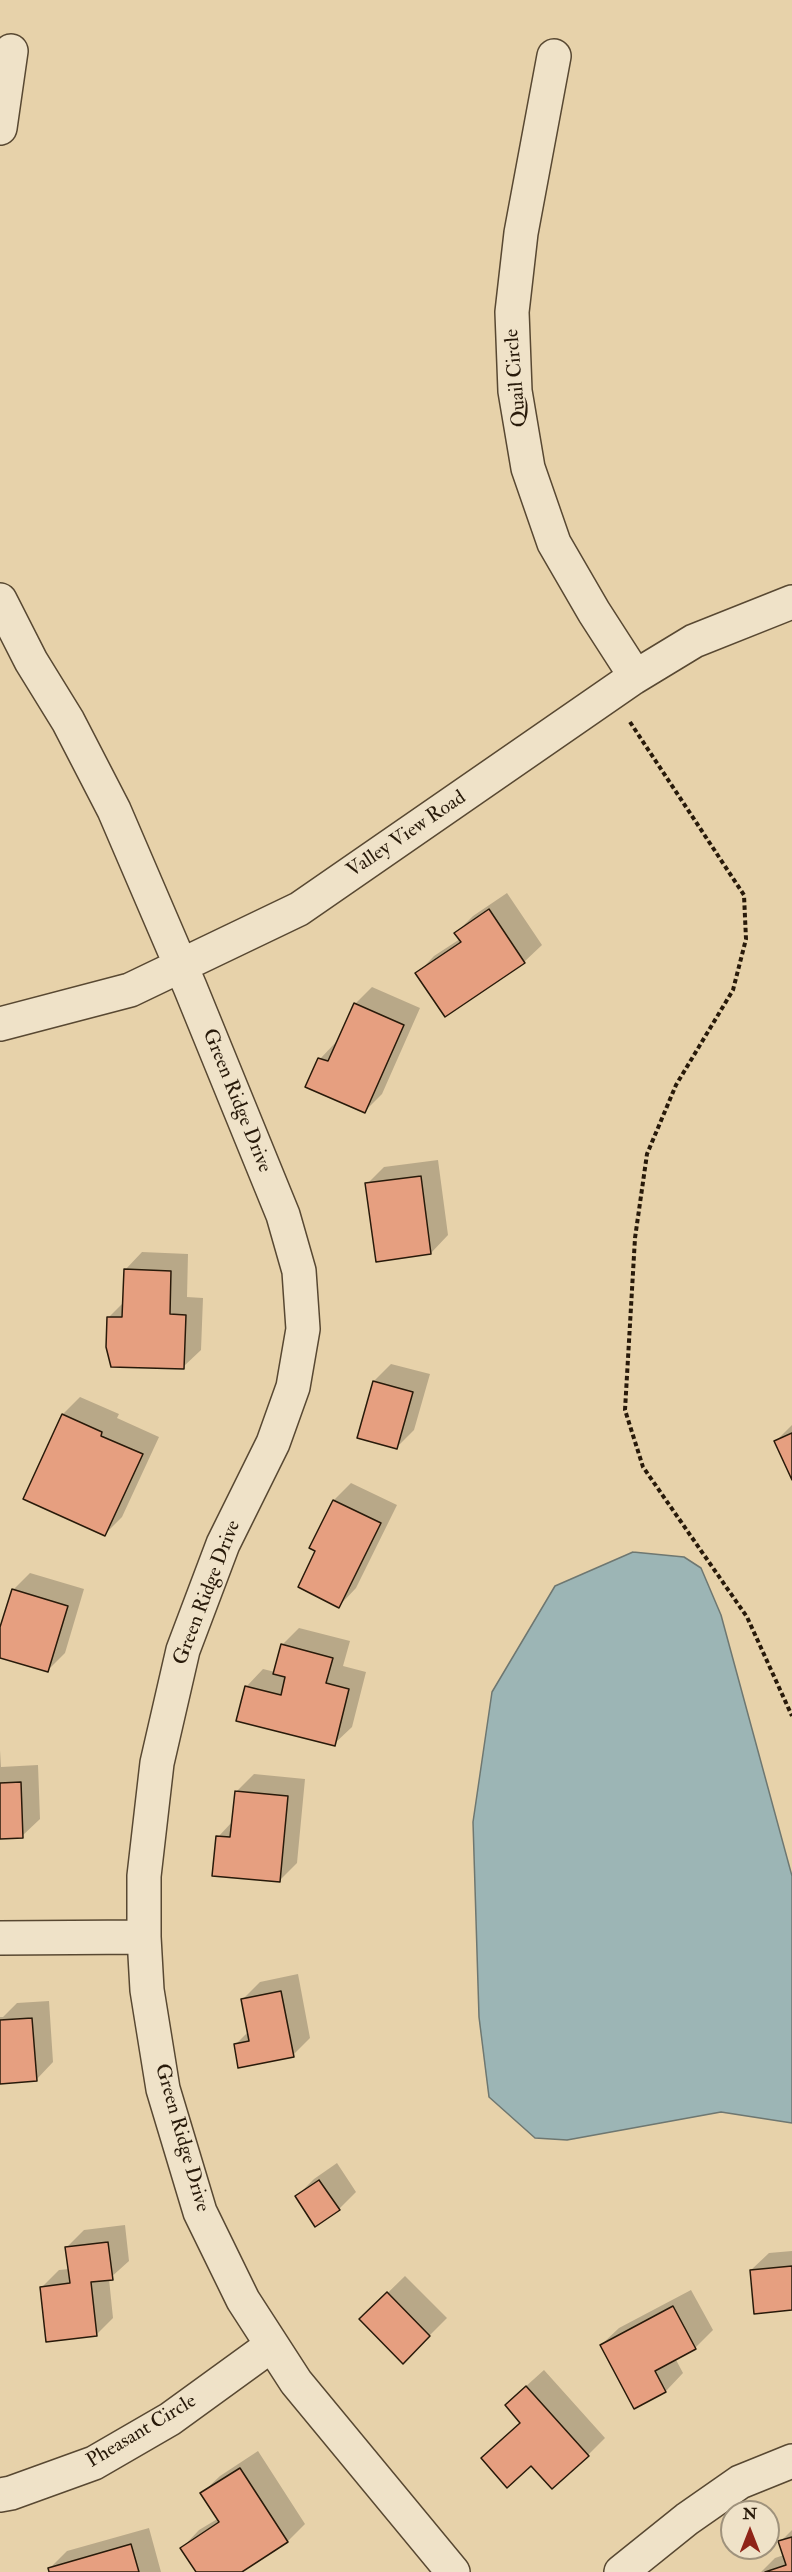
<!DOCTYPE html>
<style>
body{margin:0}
#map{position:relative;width:792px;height:2572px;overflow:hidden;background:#e7d2aa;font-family:"IM FELL Double Pica",serif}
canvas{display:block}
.north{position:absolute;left:720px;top:2500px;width:60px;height:60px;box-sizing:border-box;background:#efe2c8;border:2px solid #9f927c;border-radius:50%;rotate:0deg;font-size:16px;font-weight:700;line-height:24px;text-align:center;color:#281a0a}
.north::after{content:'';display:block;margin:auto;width:21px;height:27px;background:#8f2418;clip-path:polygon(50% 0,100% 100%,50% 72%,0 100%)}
</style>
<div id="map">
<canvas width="792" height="2572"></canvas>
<div class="north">N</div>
</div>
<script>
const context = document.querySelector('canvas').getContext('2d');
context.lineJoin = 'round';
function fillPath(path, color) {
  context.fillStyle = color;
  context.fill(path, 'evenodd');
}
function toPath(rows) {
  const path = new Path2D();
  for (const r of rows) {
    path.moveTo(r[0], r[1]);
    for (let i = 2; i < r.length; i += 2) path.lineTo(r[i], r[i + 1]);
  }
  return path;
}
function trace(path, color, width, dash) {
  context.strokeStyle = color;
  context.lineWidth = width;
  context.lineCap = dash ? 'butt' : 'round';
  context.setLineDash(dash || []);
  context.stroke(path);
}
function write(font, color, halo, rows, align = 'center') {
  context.font = font + ' "IM FELL Double Pica",serif';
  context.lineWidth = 4.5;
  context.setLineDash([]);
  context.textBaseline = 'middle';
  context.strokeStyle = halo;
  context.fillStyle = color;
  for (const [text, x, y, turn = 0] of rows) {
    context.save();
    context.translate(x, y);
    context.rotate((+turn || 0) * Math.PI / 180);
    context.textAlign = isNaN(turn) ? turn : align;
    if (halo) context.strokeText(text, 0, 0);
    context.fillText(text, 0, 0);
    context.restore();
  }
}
const water = toPath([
 [633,1552,684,1557,701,1568,721,1615,792,1876,792,2123,721,2112,567,2140,535,2138,489,2097,479,2017,473,1822,492,1692,555,1586,633,1552]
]);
fillPath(water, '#9cb5b5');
trace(water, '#6e7771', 1.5);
fillPath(toPath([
 [507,893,542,945,524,962,446,1015,417,974,434,956,460,939,456,933,473,916],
 [372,987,420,1008,382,1094,365,1111,320,1059,337,1041,355,1004],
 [438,1160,448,1235,431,1253,367,1184,384,1167],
 [142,1252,188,1254,187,1297,203,1298,201,1350,183,1367,108,1318,124,1302,125,1270],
 [391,1364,430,1374,414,1430,397,1447,374,1381],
 [80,1397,119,1414,117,1418,159,1437,122,1517,105,1534,25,1498,63,1414],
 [792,1425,792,1477,776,1441],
 [351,1483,397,1505,356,1588,339,1606,317,1550,334,1500],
 [30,1573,84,1589,65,1653,47,1671,0,1656,0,1632,13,1590],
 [299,1628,350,1641,343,1666,366,1672,352,1727,334,1744,246,1687,263,1669,275,1672,282,1645],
 [0,1750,1,1767,38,1765,40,1819,22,1836,0,1837],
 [254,1774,305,1779,297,1863,279,1881,218,1837,233,1821,237,1791],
 [298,1974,310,2038,293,2055,235,2045,249,2031,243,1999,260,1982],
 [49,2001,53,2062,36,2080,0,2082,0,2017,3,2017,17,2003],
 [337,2163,356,2192,339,2209,297,2196,314,2179],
 [125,2225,129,2261,109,2279,113,2318,96,2335,41,2288,59,2270,69,2269,67,2247,84,2230],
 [792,2251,792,2309,751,2270,769,2253],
 [405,2276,447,2318,403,2362,361,2319],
 [691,2290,713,2330,696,2347,675,2358,683,2373,666,2391,635,2407,601,2345,619,2328],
 [544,2370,605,2438,588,2455,532,2464,521,2422,524,2388],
 [258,2451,305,2524,288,2541,239,2572,197,2572,182,2548,199,2530,219,2518,202,2493,220,2476],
 [149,2528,161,2572,50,2572,49,2569,67,2551],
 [792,2530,792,2572,761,2572,775,2558,784,2555,780,2542]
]), '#0003');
const building = toPath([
 [489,909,525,963,445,1017,415,973,461,942,454,933,489,909],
 [354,1003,404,1025,365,1113,305,1087,318,1058,328,1061,354,1003],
 [421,1176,431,1254,376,1262,365,1183,421,1176],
 [124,1269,171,1271,170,1314,186,1315,184,1369,111,1367,106,1347,107,1317,122,1317,124,1269],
 [373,1381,413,1392,397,1449,357,1438,373,1381],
 [62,1414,102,1432,101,1436,143,1454,105,1536,23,1499,62,1414],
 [792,1433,792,1480,774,1441,792,1433],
 [333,1500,381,1523,339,1608,298,1587,315,1551,309,1548,333,1500],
 [12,1589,68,1606,48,1672,0,1658,0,1627,12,1589],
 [281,1644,333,1658,326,1683,349,1689,335,1746,236,1721,245,1686,281,1695,285,1677,273,1674,281,1644],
 [21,1782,23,1838,0,1839,0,1783,21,1782],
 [235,1791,288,1796,280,1882,212,1876,216,1836,230,1837,235,1791],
 [281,1991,294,2057,238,2068,234,2044,249,2041,241,1999,281,1991],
 [32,2018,37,2081,0,2084,0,2020,32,2018],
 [319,2180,340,2210,315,2227,295,2196,319,2180],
 [108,2242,113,2280,91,2282,97,2336,46,2342,40,2287,70,2283,65,2247,108,2242],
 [792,2266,792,2310,754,2314,750,2270,792,2266],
 [387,2292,430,2336,403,2364,359,2319,387,2292],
 [673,2306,696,2349,655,2371,666,2392,634,2409,600,2345,673,2306],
 [526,2386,589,2456,552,2489,531,2466,507,2488,481,2458,520,2423,505,2405,526,2386],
 [240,2468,288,2542,242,2572,196,2572,180,2548,219,2522,200,2493,240,2468],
 [792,2537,792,2572,765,2572,786,2565,778,2541,792,2537],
 [131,2544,139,2572,49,2572,48,2568,131,2544]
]);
fillPath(building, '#e69f80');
trace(building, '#281a0a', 1.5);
const minor = toPath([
 [554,56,521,233,512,312,515,391,528,468,554,543,594,612,632,671,633,678],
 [0,128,11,51],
 [0,600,31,661,68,721,114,810,190,987,283,1215,299,1271,303,1329,293,1387,273,1443,223,1544,183,1650,157,1763,144,1876,144,1937,147,1990,163,2089,200,2212,243,2300,296,2382,453,2572],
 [0,1024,130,990,299,909,633,678,694,641,792,602],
 [0,1938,144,1937],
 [0,2495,11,2493,94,2463,170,2419,272,2345],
 [621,2572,687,2519,740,2482,792,2461]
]);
trace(minor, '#584832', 36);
trace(toPath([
 [630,722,744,895,746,939,733,990,676,1085,647,1154,635,1238,625,1410,643,1467,747,1617,792,1716]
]), '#281a0a', 4, [4.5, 3]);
trace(minor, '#efe2c8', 33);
write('20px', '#281a0a', '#efe2c8', [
 ["Quail Circle",517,378,-95],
 ["Valley View Road",407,835,-34],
 ["Green Ridge Drive",236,1101,68],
 ["Green Ridge Drive",208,1593,-69],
 ["Green Ridge Drive",181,2138,74],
 ["Pheasant Circle",142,2432,-31]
]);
</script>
